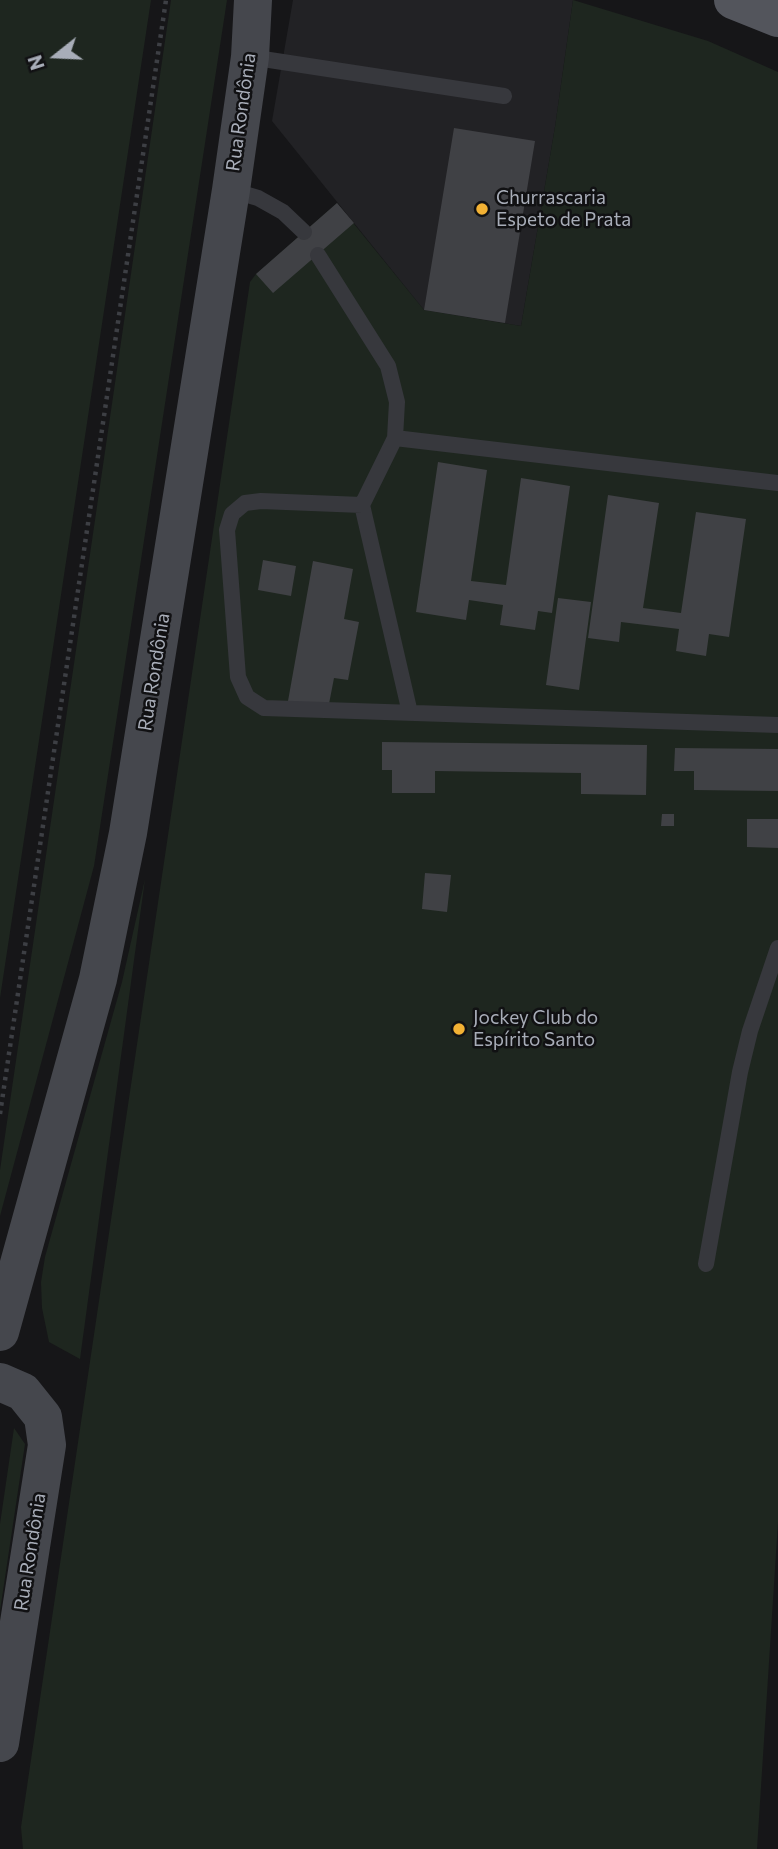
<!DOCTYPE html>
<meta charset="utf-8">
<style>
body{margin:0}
#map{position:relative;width:778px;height:1849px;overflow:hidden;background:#161618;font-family:Commissioner,sans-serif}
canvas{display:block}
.north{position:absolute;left:21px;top:21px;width:70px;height:70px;-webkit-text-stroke:5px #111113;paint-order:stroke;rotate:252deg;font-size:19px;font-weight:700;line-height:28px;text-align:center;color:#a8adb8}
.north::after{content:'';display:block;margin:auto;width:24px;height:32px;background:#a8adb8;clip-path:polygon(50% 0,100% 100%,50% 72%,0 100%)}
</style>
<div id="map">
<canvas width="778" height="1849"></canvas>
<div class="north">N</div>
</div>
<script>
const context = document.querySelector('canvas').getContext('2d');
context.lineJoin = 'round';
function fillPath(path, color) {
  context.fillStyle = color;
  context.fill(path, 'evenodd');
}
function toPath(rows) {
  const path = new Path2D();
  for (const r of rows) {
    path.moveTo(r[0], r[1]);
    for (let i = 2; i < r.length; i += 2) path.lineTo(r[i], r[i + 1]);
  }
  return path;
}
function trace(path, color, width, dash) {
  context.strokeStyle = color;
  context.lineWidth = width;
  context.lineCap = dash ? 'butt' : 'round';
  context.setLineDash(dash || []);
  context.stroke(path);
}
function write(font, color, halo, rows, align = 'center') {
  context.font = font + ' Commissioner,sans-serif';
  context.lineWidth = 5;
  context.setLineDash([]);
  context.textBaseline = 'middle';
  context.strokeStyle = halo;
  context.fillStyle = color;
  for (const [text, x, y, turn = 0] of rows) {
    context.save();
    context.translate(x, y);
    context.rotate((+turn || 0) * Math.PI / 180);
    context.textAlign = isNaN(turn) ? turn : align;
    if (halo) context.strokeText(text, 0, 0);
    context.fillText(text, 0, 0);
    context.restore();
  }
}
fillPath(toPath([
 [293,0,573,0,555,127,521,326,424,310,272,121]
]), '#222225');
fillPath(toPath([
 [0,0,151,0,0,998],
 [171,0,227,0,94,866,0,1216,0,1170],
 [573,0,708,41,778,72,778,1522,757,1849,23,1849,21,1827,250,282,256,274,337,203,424,310,521,326,555,127],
 [145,879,80,1359,49,1342,42,1308,41,1282,45,1257,122,982],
 [14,1428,25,1444,0,1611,0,1524]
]), '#1e261f');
fillPath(toPath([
 [454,128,535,141,505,323,424,310],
 [337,203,354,223,273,293,256,274],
 [438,462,487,470,471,581,506,585,521,478,570,486,552,613,538,611,535,630,500,625,503,605,469,600,466,620,416,612],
 [608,495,659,503,643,608,681,613,696,512,746,519,729,637,709,634,706,656,676,651,679,629,621,622,619,642,588,638],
 [263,560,296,566,291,596,258,590],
 [313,561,353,569,344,619,359,622,348,680,334,678,328,709,288,701],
 [558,598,591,602,579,690,546,685],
 [382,742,647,745,646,795,581,794,581,773,435,771,435,793,392,793,392,770,382,770],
 [675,748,778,749,778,791,694,790,694,771,674,771],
 [662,814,674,814,674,826,661,826],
 [747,819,778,819,778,848,747,847],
 [425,873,451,875,447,912,422,909]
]), '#404145');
trace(toPath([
 [0,1114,166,0]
]), '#3d3f44', 4.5, [3.5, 5]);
trace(toPath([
 [250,57,504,96],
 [231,190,258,198,283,212,304,232],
 [318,255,388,366,397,402,395,438,362,505,410,713],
 [395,438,778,483],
 [362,505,261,501,245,503,232,514,227,530,238,677,247,697,264,708,778,725],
 [706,1264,740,1072,750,1031,778,948]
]), '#37383d', 16);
trace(toPath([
 [0,1332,98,979,128,833,231,190,250,57,253,0],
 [0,1382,23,1392,43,1417,47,1445,0,1743]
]), '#45474d', 38);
trace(toPath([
 [733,0,778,18]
]), '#53555c', 38);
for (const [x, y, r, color] of [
 [482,209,7,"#f2b134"],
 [459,1029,7,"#f2b134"]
]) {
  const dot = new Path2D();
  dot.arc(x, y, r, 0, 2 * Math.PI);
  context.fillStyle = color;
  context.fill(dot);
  trace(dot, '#111113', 2.5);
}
write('19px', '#a8adb8', '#111113', [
 ["Rua Rondônia",241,112,-82],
 ["Rua Rondônia",154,672,-81],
 ["Rua Rondônia",30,1552,-81]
]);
write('19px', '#a8adb8', '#111113', [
 ["Churrascaria",496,198],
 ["Espeto de Prata",496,220],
 ["Jockey Club do",473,1018],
 ["Espírito Santo",473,1040]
], 'left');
</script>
